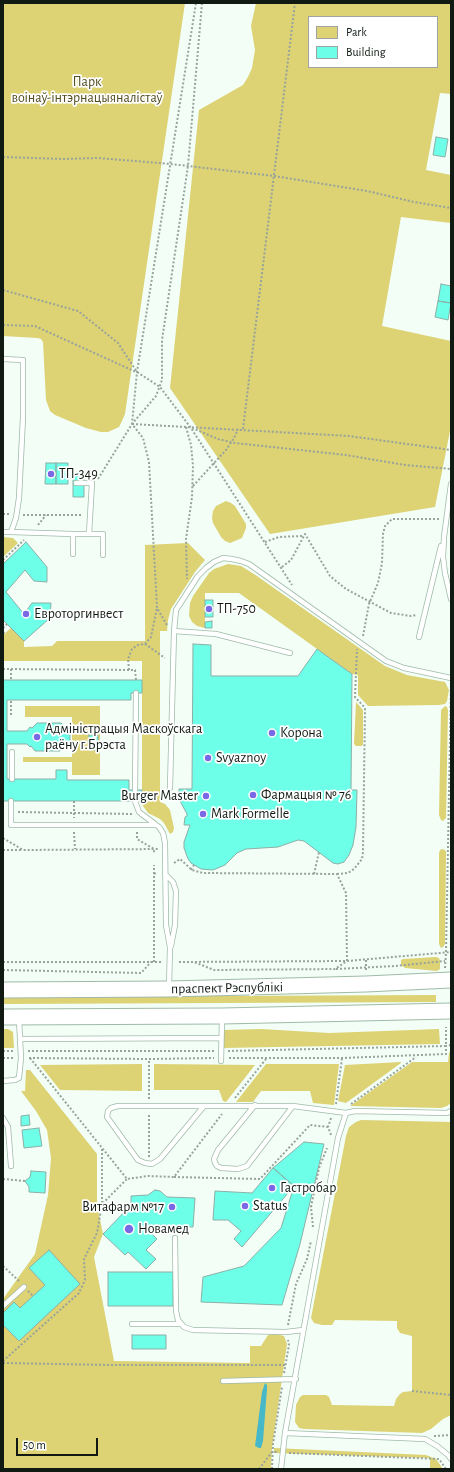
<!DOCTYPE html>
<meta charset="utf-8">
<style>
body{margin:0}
#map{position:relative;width:454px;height:1472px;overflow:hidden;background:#f2fef6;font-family:"Alegreya Sans",sans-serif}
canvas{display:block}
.frame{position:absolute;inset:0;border:4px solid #101a13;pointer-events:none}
.legend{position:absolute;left:308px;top:16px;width:130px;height:52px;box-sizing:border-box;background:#fff;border:1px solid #9fa3a1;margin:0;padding:5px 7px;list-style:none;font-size:12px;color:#101a13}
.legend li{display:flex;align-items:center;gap:8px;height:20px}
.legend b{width:20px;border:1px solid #9fa3a1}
.scale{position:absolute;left:16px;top:1438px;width:82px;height:18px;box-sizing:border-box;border:2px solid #101a13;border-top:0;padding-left:5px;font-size:12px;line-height:14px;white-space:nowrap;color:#101a13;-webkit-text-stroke:3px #fff;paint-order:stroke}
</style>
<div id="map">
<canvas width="454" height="1472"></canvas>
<div class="frame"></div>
<ul class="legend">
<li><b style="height:11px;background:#ddd274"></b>Park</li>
<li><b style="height:11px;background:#6effe8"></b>Building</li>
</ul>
<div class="scale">50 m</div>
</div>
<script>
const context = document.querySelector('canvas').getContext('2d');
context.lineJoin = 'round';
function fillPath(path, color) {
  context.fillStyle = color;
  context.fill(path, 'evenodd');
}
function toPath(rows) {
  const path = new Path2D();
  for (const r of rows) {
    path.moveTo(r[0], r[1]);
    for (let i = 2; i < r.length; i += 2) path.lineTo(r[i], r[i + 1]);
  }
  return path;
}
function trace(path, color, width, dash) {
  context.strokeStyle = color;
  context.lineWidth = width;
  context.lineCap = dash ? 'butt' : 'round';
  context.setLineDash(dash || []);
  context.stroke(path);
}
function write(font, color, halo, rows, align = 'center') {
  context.font = font + ' "Alegreya Sans",sans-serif';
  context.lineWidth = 3.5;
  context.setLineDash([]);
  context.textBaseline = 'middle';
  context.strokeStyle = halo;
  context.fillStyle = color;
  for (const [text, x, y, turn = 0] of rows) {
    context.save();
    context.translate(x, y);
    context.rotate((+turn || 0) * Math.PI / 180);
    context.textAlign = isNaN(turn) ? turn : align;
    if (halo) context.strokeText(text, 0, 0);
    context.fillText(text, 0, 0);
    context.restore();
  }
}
fillPath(toPath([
 [3,3,185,3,125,414,122,421,119,427,108,432,101,432,86,428,55,415,50,411,46,400,43,342,41,339,37,338,3,336],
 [256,3,451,3,451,94,440,93,426,170,451,175,451,223,401,217,382,326,451,341,451,426,435,507,270,534,170,388,199,110,243,85,248,77,252,68,255,50,251,26],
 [309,17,437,17,437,67,309,67],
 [226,501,231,503,235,506,246,524,246,528,242,538,230,543,225,541,221,537,213,523,212,518,213,511,216,506],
 [3,537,13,538,18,543,3,557],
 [188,543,205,560,195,572,171,609,168,620,167,631,160,631,160,802,165,804,170,810,174,828,173,832,170,834,164,823,160,819,148,813,143,806,142,801,142,661,3,661,3,635,11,628,24,641,24,647,52,646,57,641,145,641,145,545],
 [228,564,241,566,254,574,385,666,407,675,445,682,449,690,447,701,445,704,439,705,368,706,358,695,358,675,352,674,239,593,205,593,205,628,197,626,192,622,189,616,190,603,193,596,209,573,214,569],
 [356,702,363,710,363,744,362,746,356,746,354,744],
 [25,706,100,706,100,775,72,775,72,762,23,762,23,757,72,757,72,717,25,717],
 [445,706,447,707,448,710,446,818,443,821,441,820,439,815,441,710],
 [442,849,445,850,446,852,445,944,443,947,441,948,439,944,439,853,440,850],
 [436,957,439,958,440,961,440,969,437,971,405,968,401,965,401,960,403,959],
 [436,995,436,1002,3,1004,3,997],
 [3,1029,8,1029,13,1032,14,1048,3,1048],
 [261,1029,329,1033,439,1029,440,1044,223,1048,223,1030],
 [451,1050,451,1103,447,1106,441,1108,350,1106,412,1062,448,1062,449,1053],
 [401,1062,401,1063,346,1103,338,1101,345,1065],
 [142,1064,142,1091,60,1090,40,1065],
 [154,1064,255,1065,226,1102,223,1101,219,1090,154,1090],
 [266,1064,339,1064,334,1105,313,1103,310,1091,261,1091,253,1102,236,1102],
 [26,1070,30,1070,97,1154,97,1205,103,1234,94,1257,114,1361,250,1363,250,1346,261,1346,268,1335,276,1334,284,1336,287,1344,272,1448,271,1469,3,1469,3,1299,35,1254,48,1195,51,1158,47,1130,36,1111,21,1091,25,1091],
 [361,1120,451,1122,451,1415,443,1419,431,1429,422,1433,304,1429,299,1428,295,1422,296,1405,300,1397,303,1395,326,1395,329,1397,332,1405,394,1406,396,1399,400,1394,403,1392,412,1391,412,1336,400,1333,397,1328,397,1321,335,1320,332,1325,322,1325,314,1323,311,1318,346,1136,349,1127,356,1122],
 [274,1448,426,1455,436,1459,443,1469,430,1469,430,1458,274,1453]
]), '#ddd274');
fillPath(toPath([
 [265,1383,267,1385,267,1389,263,1441,261,1448,259,1448,255,1446,262,1392]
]), '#46b8c8');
const building = toPath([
 [436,137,448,139,445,157,433,155,436,137],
 [441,284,451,286,451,303,438,301,441,284],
 [438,301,451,303,448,320,435,317,438,301],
 [46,463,56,463,56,484,45,484,46,463],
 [56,463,68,463,68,484,56,484,56,463],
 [73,475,84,475,84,497,73,497,73,475],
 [26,542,47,567,47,582,34,581,25,570,6,592,24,614,32,603,51,603,50,618,24,641,3,620,3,564,26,542],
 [205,600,213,600,213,617,205,617,205,600],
 [212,621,212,628,205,628,205,622,212,621],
 [193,644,211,645,211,676,298,676,317,649,352,674,351,790,357,790,356,827,353,845,349,855,344,862,338,864,333,863,304,841,298,840,278,847,246,849,237,853,225,865,213,870,201,869,191,863,188,859,184,848,184,842,190,825,184,825,185,817,187,816,187,814,179,799,179,789,192,789,193,644],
 [3,680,142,680,142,693,131,693,131,700,7,700,7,731,27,731,30,727,32,728,37,723,61,723,70,731,70,742,66,748,64,747,60,751,35,751,31,746,30,747,27,744,7,744,7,779,56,779,56,770,67,770,67,780,129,780,129,790,142,790,142,801,3,801,3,680],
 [89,735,98,735,98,750,89,750,89,735],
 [29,1115,30,1125,21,1126,21,1116,29,1115],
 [39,1128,42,1146,24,1148,22,1130,39,1128],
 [304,1142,324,1144,300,1244,282,1305,201,1302,203,1277,244,1266,281,1228,294,1186,273,1168,304,1142],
 [273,1168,294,1186,242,1247,234,1239,241,1231,228,1220,213,1220,215,1191,252,1193,273,1168],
 [31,1171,46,1172,45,1193,29,1192,29,1187,25,1181,30,1177,31,1171],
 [155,1190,160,1191,167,1197,195,1198,193,1227,154,1225,149,1231,157,1239,146,1250,156,1259,146,1269,128,1252,125,1255,103,1234,131,1205,131,1196,148,1195,155,1190],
 [49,1250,80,1284,19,1341,3,1325,3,1313,14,1302,20,1308,45,1285,29,1268,49,1250],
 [108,1272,173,1272,173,1306,108,1306,108,1272],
 [132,1335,166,1335,166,1349,132,1349,132,1335]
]);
fillPath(building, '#6effe8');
trace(building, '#8bafa7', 1);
const service = toPath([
 [3,359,23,360,23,417,19,498,16,518,11,532,3,532],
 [76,483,92,483,89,534],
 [451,484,444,537,443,557,445,573,451,599],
 [11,532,73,534,73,554],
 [73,534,103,534,103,555],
 [174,631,216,634,290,653],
 [419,637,441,546],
 [12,779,12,752],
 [170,788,174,631,176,610,198,576,206,568,214,562,223,558,232,559,241,561,249,564,386,661,404,668,451,678],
 [135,790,136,693],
 [11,801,11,825,156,825,159,827,163,833,165,843,166,925,170,947,169,988],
 [135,801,139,812,155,824],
 [165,874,173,882,176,891,175,925,171,946],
 [19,1019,20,1039,221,1038],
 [221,1061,222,1019],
 [3,1081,15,1080,19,1078,21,1058,20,1039],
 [255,1105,218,1150,214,1159,215,1163,217,1166,221,1168,238,1169,247,1166,293,1106],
 [204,1106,160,1159,152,1164,145,1163,138,1160,107,1117,108,1111,111,1108,118,1106,293,1106,346,1113],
 [3,1118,8,1127,11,1166],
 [175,1238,176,1311,178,1320,184,1327,193,1330,286,1332,303,1330],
 [3,1306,24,1287],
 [132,1324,180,1324],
 [223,1381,296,1379],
 [285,1433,425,1439,437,1446,448,1455,451,1459],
 [281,1469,285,1433,338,1138,346,1113,355,1111,447,1113,451,1111]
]);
const trunk = toPath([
 [3,990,169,989,366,984,451,980],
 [3,1017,222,1016,451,1011]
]);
trace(service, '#9fbaa8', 6);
trace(trunk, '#9fbaa8', 17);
trace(toPath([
 [3,157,63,159,98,158,171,164,274,176,367,191,414,202,451,208],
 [3,290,78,311,118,343,137,372,160,387,191,428,292,585],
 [3,325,35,326,136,372],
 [132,424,349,436,451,450],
 [186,427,191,445,193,466,192,497,186,539,187,579],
 [192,428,218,439,235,443,346,455,405,465,451,469],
 [243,429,295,3],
 [98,479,132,424,156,396,162,380,162,340,188,166,202,3],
 [193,486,226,450,234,438,238,429],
 [3,514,9,514],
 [23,515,81,515,82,514],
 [38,525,46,515],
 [265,542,279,537,303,536],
 [3,560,24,540],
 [282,567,291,560,305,534,330,576,346,589,391,613,411,616,416,615],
 [167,625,157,608,149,462,143,438,132,424,137,372,196,3],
 [3,628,7,624],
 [3,632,5,634],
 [363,636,369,604,378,583,382,563,383,534,385,526,392,519,439,519],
 [145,644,165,658],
 [3,669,135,670,136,680],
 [11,669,11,680],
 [129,670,128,659,132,649,138,645,145,644,151,637,157,608],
 [11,715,11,700],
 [74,801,74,818],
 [18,812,132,814],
 [74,832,75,849],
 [137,832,137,839,154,849,154,854],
 [3,838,23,850,159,849],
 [3,850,22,850],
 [174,863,180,859,192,870,203,873,337,874,346,893,347,961,335,969,214,970,194,962],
 [191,870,194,865],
 [154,874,154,865],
 [314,874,319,852],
 [337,874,348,873,354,869,362,859,363,852,365,708,355,697,357,649],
 [366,960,366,972],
 [3,962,162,962],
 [154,962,154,874,157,872],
 [179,962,347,961,451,952],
 [445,968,446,953,451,685],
 [336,969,395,966,445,961],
 [3,970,141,973,151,962],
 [3,1051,14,1051],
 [28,1051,214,1051],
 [228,1051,446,1046,446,1027],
 [3,1058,14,1058],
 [29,1058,149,1059,214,1058],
 [30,1058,127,1179,148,1176,174,1177,222,1114],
 [229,1058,342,1058,446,1054,446,1046,451,1045],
 [235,1098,266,1059],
 [149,1099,149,1059],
 [336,1104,342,1058],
 [351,1104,416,1057],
 [331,1135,328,1127,331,1118],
 [102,1149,102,1204,127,1179],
 [149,1157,149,1113],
 [174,1177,260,1179,310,1125,328,1127],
 [3,1179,25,1181],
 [313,1227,311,1207,319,1168,327,1148],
 [3,1266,20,1282],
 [28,1291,33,1296],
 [288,1325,296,1284,307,1259,311,1241],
 [3,1361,79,1293,85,1280,84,1259,97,1233,102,1204],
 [3,1363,110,1365,286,1365],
 [284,1373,289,1345,288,1340],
 [412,1391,451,1395],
 [434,1436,451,1435],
 [289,1453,439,1459,446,1469],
 [259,1469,272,1452,277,1452],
 [272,1469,273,1444,282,1387]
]), '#97a39b', 2, [2, 2]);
trace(service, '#fff', 4.5);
trace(trunk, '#fff', 15);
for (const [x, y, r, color] of [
 [51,474,4,"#7a69e4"],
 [209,609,4,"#7a69e4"],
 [26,614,4,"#7a69e4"],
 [272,733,4,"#7a69e4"],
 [37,737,4,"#7a69e4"],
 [208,758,4,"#7a69e4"],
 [253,795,4,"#7a69e4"],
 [206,796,4,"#7a69e4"],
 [203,814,4,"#7a69e4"],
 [272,1188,4,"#7a69e4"],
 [245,1206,4,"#7a69e4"],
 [172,1207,4,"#7a69e4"],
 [129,1229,5,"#7a69e4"]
]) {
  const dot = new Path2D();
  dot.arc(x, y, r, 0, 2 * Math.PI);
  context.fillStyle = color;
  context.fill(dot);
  trace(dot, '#fff', 1.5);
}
write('14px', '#524e21', '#fff', [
 ["Парк",87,82],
 ["воінаў-інтэрнацыяналістаў",87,98]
]);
write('14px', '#101a13', '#fff', [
 ["ТП-349",59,474],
 ["ТП-750",217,609],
 ["Евроторгинвест",34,614],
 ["Адміністрацыя Маскоўскага",45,729],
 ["раёну г.Брэста",45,745],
 ["Корона",280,733],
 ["Svyaznoy",216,758],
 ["Фармацыя № 76",261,795],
 ["Burger Master",198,796,"right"],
 ["Mark Formelle",211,814],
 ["Гастробар",280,1188],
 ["Status",253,1206],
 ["Витафарм №17",164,1207,"right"],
 ["Новамед",138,1229]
], 'left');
write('14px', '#101a13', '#fff', [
 ["праспект Рэспублікі",227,988,-1]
]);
</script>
